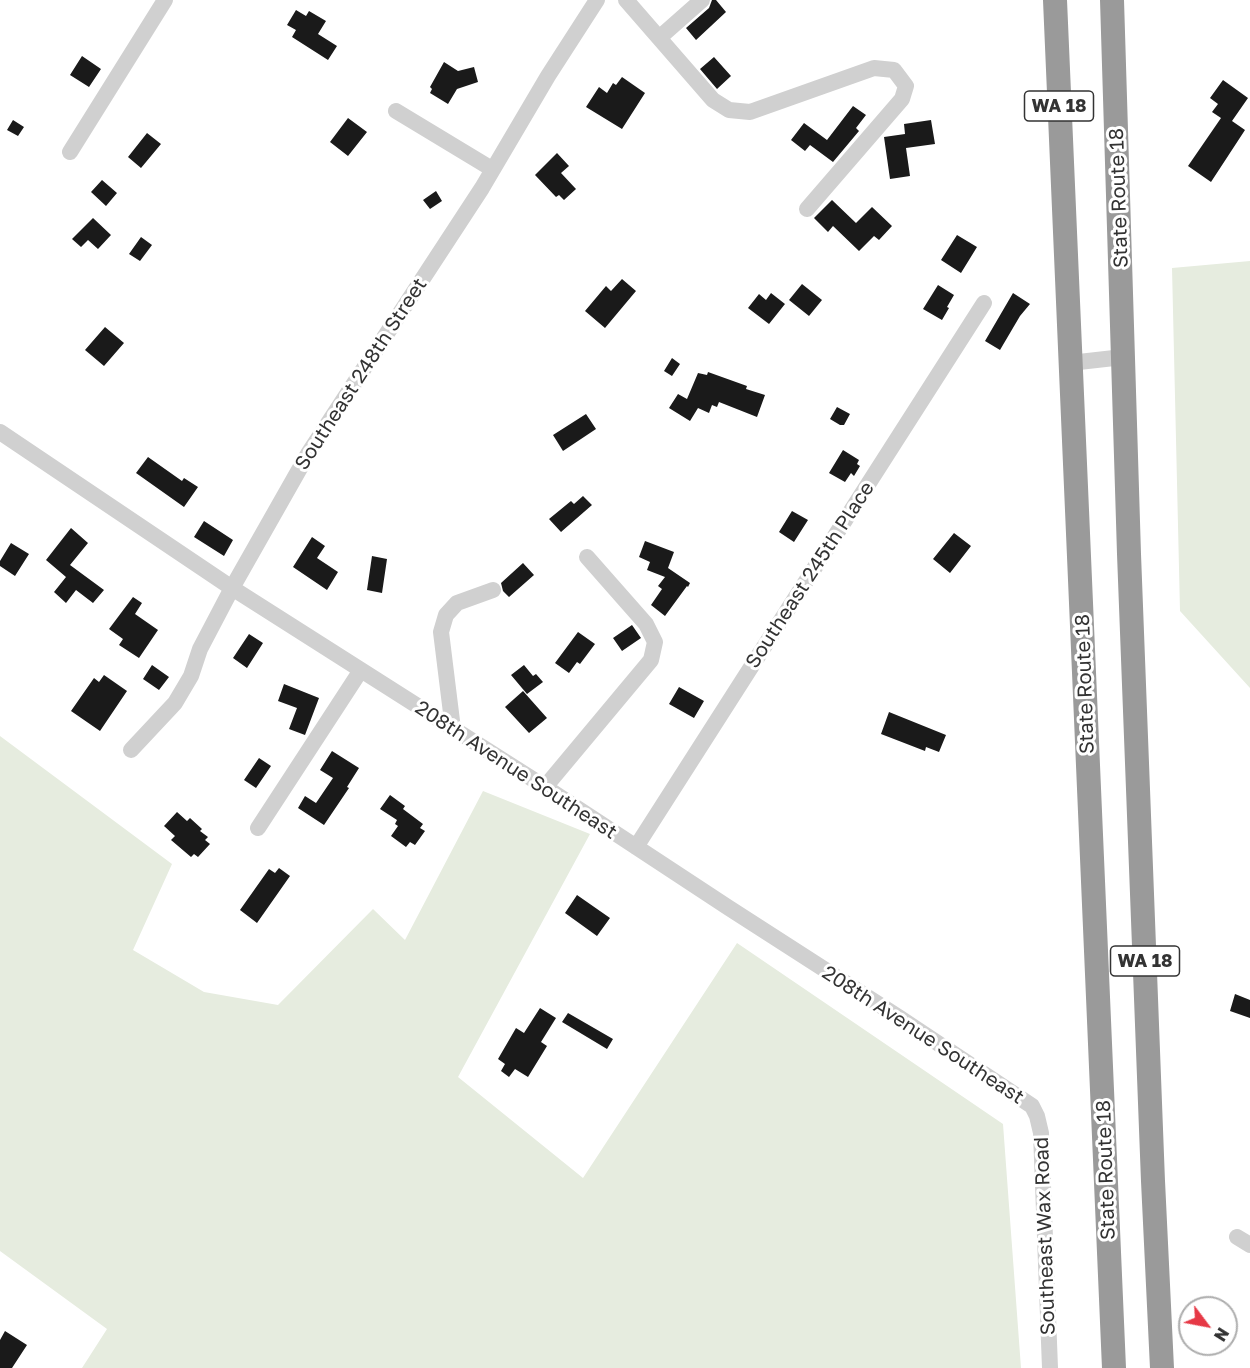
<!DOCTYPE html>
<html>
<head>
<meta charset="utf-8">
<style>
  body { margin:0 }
  #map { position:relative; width:1250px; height:1368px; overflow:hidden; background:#fff; font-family:"Golos Text",sans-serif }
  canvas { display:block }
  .north { position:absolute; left:1178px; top:1296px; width:60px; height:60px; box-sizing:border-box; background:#fff; border:2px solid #adadad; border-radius:50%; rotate:122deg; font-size:16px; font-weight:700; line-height:24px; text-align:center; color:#333 }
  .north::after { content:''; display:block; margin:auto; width:21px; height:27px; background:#e63946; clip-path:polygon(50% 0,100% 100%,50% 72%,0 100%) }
</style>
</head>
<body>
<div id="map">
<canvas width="1250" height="1368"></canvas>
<div class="north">N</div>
</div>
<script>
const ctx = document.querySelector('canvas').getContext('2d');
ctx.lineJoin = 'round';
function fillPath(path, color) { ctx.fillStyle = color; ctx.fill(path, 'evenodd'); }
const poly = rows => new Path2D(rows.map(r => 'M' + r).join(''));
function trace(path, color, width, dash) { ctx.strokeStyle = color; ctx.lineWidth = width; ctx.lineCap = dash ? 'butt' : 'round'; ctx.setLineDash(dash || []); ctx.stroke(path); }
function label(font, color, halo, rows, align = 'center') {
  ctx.font = font + ' "Golos Text",sans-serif'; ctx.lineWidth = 6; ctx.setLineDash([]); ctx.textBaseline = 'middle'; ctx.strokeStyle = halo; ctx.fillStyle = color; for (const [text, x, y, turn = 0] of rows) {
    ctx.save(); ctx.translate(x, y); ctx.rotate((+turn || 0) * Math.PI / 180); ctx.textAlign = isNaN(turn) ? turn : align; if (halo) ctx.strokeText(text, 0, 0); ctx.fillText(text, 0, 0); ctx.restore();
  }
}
fillPath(poly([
  [1250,261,1250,688,1180,611,1172,268],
  [0,736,172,864,133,950,204,992,278,1005,373,909,405,940,483,791,590,834,458,1077,583,1178,737,943,1003,1124,1021,1368,82,1368,107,1329,0,1251]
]), '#e6ecdf');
fillPath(poly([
  [712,0,716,0,726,12,696,40,686,28,709,8],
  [296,10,306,16,309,11,326,21,318,34,337,46,328,60,292,37,296,30,287,25],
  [82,56,101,69,89,87,70,75],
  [714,57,731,76,717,89,700,69],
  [444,62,458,71,474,67,478,82,457,89,448,104,430,93,432,89,430,87],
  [622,77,645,93,622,129,586,107,599,87,607,93,613,83,616,85],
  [1223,80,1248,98,1232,121,1245,130,1211,182,1188,166,1221,118,1212,112,1218,104,1210,98],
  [853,106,866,115,856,128,859,131,833,162,810,145,805,151,791,140,804,123,827,140],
  [348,118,367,132,348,156,330,142],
  [13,120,24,127,18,136,7,130],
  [931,120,935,144,906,148,910,176,890,179,884,137,905,134,904,124],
  [147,133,161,144,141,168,128,157],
  [557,153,569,166,561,173,576,189,564,200,559,195,556,197,535,175],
  [102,180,117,193,106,206,91,192],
  [436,191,442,201,430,209,423,200],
  [832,200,856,223,872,207,892,226,879,240,874,236,859,251,833,226,828,232,814,218],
  [93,218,111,235,98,249,88,240,81,247,72,239],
  [957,235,977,247,961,273,941,260],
  [141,237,152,245,140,261,129,254],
  [622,279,636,291,605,328,585,311,606,286,611,291],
  [802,284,822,300,809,316,789,300],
  [938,285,954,295,947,307,949,308,942,320,923,309],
  [771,293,785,304,769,324,748,308,759,294,766,300],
  [1013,293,1030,304,1020,316,1000,350,985,341],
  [105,327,124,343,104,366,85,350],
  [672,358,680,364,672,376,664,371],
  [708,372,747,386,746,389,765,395,757,417,719,402,717,407,712,405,709,413,698,408,690,421,669,408,678,394,687,399,698,373,707,375],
  [837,407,850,414,844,425,840,425,830,419],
  [586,414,596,429,563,451,553,435],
  [843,450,859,460,857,464,860,466,854,476,851,473,845,482,829,473],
  [148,457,182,481,184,478,198,487,184,507,136,473],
  [583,496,592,505,561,532,549,519,571,501,574,504],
  [792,511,808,520,794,542,779,532],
  [204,521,233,540,224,556,194,537],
  [71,528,88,543,70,565,104,590,93,603,76,590,66,603,54,592,66,577,46,560],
  [954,533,971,546,950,573,933,559],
  [312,537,325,546,317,558,338,572,327,590,293,567],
  [645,541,674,552,668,568,690,583,688,587,687,586,665,616,651,605,662,589,658,586,665,577,647,570,650,562,639,557],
  [11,543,29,554,15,576,0,566,0,561],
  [372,556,387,559,382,593,367,590],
  [523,563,534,575,509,597,503,591,501,583],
  [133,597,142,603,135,614,158,630,139,658,119,645,123,639,109,629],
  [632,625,641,638,622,651,613,638],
  [578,632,595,644,580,664,577,662,569,673,555,663],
  [249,634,263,643,247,668,233,658],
  [152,665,169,677,159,690,143,679],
  [524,665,533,676,536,674,543,682,527,694,511,675],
  [104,675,127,691,100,731,71,711,94,678,99,682],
  [284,684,319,698,305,735,289,729,297,708,278,701],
  [679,687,704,701,694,718,669,704],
  [523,691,547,718,529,733,505,707],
  [889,712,946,735,939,752,926,747,925,751,881,734],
  [332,751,359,768,347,787,349,788,324,825,298,808,305,796,316,803,333,778,320,770],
  [259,758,271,766,256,788,244,780],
  [390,795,405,806,403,809,423,824,420,828,425,831,415,845,410,842,406,847,391,836,398,826,395,824,397,820,380,809],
  [177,812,187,821,190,818,202,829,200,831,208,837,205,840,210,844,198,857,194,854,191,857,171,840,175,836,164,826],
  [279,868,290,876,257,923,240,910,269,869,275,873],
  [577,895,610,918,597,936,565,913],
  [1235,994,1250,1000,1250,1018,1230,1011],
  [540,1008,556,1018,541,1042,547,1046,528,1077,515,1069,509,1077,501,1071,505,1064,498,1059,516,1028,524,1033],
  [568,1013,613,1039,607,1049,562,1022],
  [5,1331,27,1345,12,1368,0,1368,0,1340]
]), '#1a1a1a');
trace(poly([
  [626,0,713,100,729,110,750,112,874,68,894,70,906,86,902,99,807,209],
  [659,38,702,0],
  [396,111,492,169],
  [70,152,165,0],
  [1070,363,1123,357],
  [0,432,232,588,545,787,729,908,900,1018,1032,1106,1037,1116,1041,1133,1050,1368],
  [453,729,441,632,446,615,457,603,493,590],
  [131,750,175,703,191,676,200,649,232,588,308,454,482,188,548,76,597,0],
  [545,787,651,660,655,642,646,624,587,557],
  [258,828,361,670],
  [636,847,984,303],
  [1237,1237,1250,1245]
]), '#d0d0d0', 16);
trace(poly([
  [1055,0,1114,1368],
  [1112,0,1129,554,1153,1181,1162,1368]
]), '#9a9a9a', 24);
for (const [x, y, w] of [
  [1059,106,69],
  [1145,961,69]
]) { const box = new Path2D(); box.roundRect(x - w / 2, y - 15, w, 30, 4.5); ctx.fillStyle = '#fff'; ctx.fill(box); trace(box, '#333', 1.5); }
label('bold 18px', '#333', null, [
  ["WA 18",1059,106],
  ["WA 18",1145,961]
]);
label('20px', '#333', '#fff', [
  ["State Route 18",1119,198,-92],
  ["Southeast 248th Street",361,374,-57],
  ["Southeast 245th Place",810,575,-57],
  ["State Route 18",1085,684,-92],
  ["208th Avenue Southeast",516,770,33],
  ["208th Avenue Southeast",923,1035,33],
  ["State Route 18",1106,1170,-92],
  ["Southeast Wax Road",1045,1236,-92]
]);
</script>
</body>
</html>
